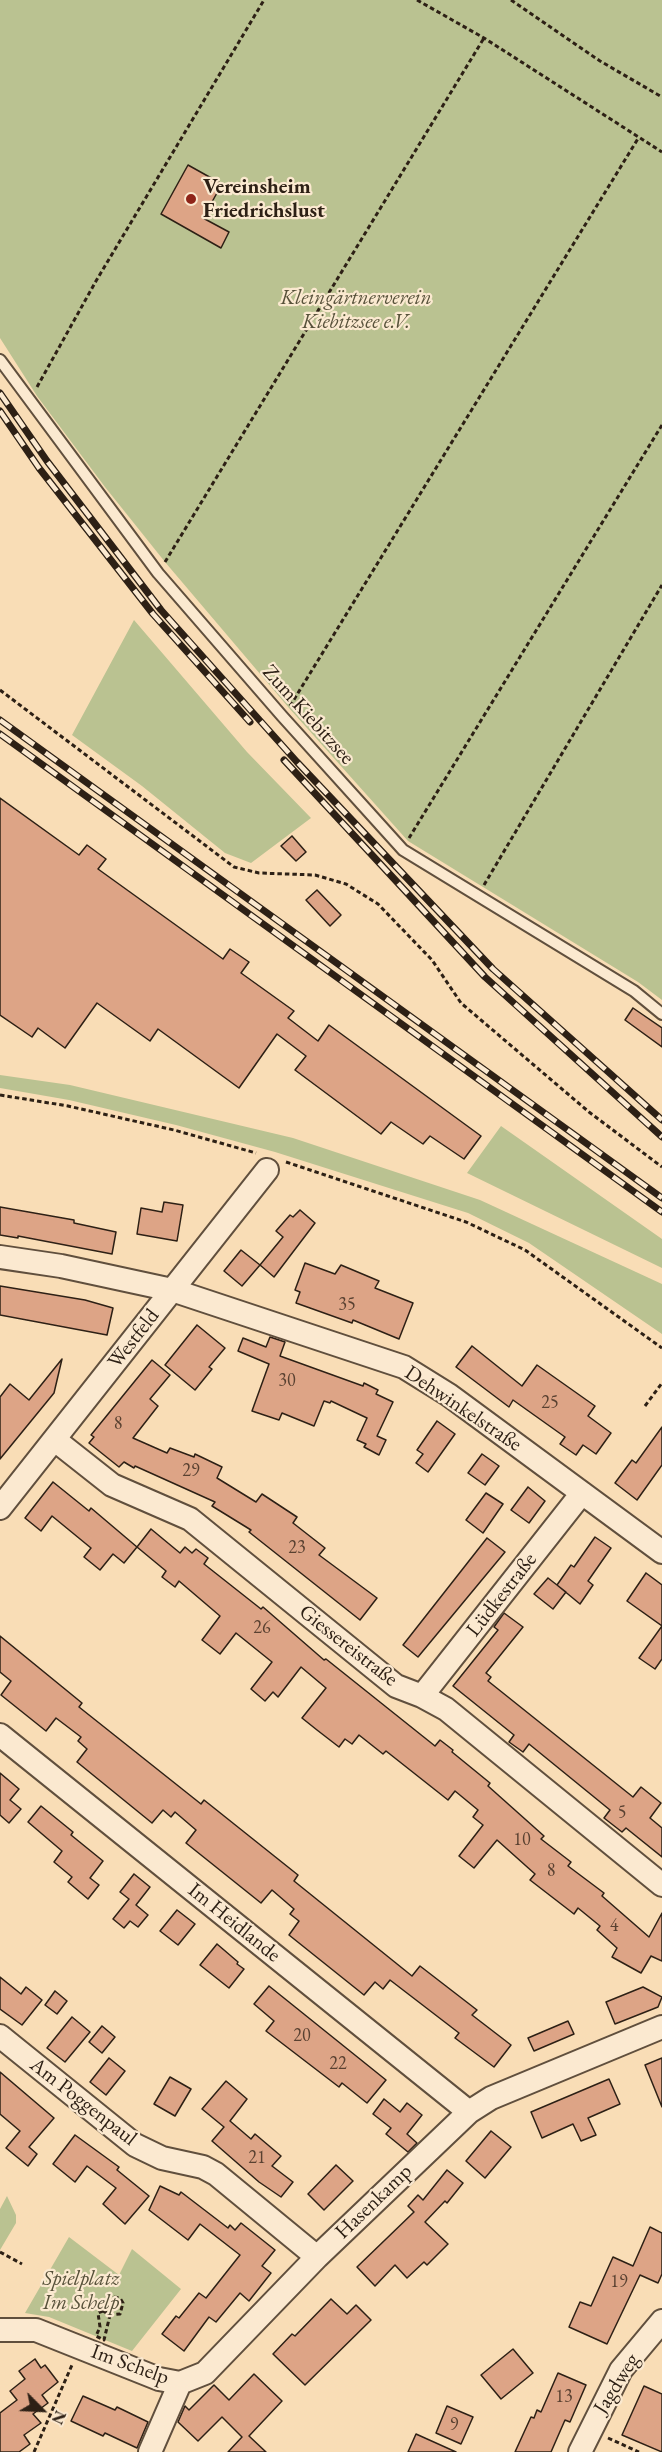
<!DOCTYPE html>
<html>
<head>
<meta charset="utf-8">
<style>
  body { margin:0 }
  #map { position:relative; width:662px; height:2452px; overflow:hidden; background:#f9ddb6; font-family:"EB Garamond",serif }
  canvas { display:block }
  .north { position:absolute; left:12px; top:2380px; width:60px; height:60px; -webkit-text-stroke:4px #fbe9d0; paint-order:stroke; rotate:114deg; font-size:16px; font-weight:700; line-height:24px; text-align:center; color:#2d2015 }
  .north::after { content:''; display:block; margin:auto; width:21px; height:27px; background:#2d2015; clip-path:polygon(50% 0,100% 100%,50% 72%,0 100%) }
</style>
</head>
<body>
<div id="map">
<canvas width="662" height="2452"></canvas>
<div class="north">N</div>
</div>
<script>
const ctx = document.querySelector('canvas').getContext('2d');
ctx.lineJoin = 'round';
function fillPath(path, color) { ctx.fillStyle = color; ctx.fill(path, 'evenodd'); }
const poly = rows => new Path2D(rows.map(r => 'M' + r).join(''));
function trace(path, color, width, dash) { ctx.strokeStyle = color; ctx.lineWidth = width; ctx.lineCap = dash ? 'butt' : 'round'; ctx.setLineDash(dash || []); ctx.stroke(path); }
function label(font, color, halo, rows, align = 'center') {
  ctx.font = font + ' "EB Garamond",serif'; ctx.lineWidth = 4.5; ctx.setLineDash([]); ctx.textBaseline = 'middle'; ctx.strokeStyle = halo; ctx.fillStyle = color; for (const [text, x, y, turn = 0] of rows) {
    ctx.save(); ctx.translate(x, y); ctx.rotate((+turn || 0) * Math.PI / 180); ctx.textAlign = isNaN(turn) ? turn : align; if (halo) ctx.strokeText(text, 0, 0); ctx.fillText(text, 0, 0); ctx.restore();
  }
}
fillPath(poly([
  [0,0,662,0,662,1000,638,982,408,841,289,708,165,562,105,487,37,396,0,338],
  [134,620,247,752,311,818,251,863,225,853,142,786,72,735],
  [0,1075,70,1085,293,1138,480,1200,662,1284,662,1334,529,1243,468,1213,275,1152,176,1125,69,1100,0,1088],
  [501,1126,662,1239,662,1268,467,1173],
  [7,2196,16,2215,16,2223,0,2250,0,2209],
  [69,2237,119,2275,132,2249,181,2289,132,2351,49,2317,25,2313]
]), '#bac291');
const building = poly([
  [188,165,222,184,203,218,229,232,221,248,161,214,188,165],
  [0,798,79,855,87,845,106,859,98,869,223,959,230,949,249,962,241,973,294,1011,288,1018,318,1041,329,1025,481,1136,464,1159,430,1136,423,1144,391,1122,381,1134,295,1070,306,1056,277,1034,239,1088,158,1029,150,1041,97,1003,65,1048,38,1028,32,1037,0,1015,0,798],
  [292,836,306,852,296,861,281,846,292,836],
  [317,890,341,915,330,926,306,900,317,890],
  [633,1008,662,1028,662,1047,625,1020,633,1008],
  [164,1202,183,1205,177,1241,137,1234,141,1208,162,1212,164,1202],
  [0,1207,74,1220,74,1223,116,1232,112,1254,18,1236,18,1238,0,1235,0,1207],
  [300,1210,315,1223,274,1277,260,1265,283,1237,276,1231,290,1215,293,1217,300,1210],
  [241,1250,260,1265,242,1286,224,1271,241,1250],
  [305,1263,335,1274,341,1265,379,1281,375,1288,413,1303,399,1339,353,1320,352,1323,296,1303,300,1292,295,1290,305,1263],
  [0,1286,85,1300,113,1308,107,1335,0,1315,0,1286],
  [197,1325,225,1348,209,1367,212,1369,195,1390,165,1365,197,1325],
  [270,1337,285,1342,280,1356,363,1386,364,1383,378,1390,376,1394,393,1402,377,1436,386,1440,379,1455,364,1447,366,1444,357,1440,367,1418,331,1401,330,1403,324,1401,314,1426,282,1413,279,1420,252,1411,269,1364,238,1351,243,1338,266,1347,270,1337],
  [472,1346,522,1386,537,1365,595,1406,588,1416,611,1433,596,1454,583,1445,576,1455,560,1444,565,1437,513,1400,509,1407,456,1367,472,1346],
  [62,1359,54,1393,0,1459,0,1397,10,1384,29,1400,62,1359],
  [152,1360,170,1375,150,1399,158,1406,133,1438,167,1453,170,1448,194,1457,195,1454,222,1467,217,1478,256,1502,262,1494,297,1517,293,1523,325,1548,319,1555,377,1598,360,1620,249,1532,251,1530,212,1506,215,1502,135,1466,134,1468,124,1462,119,1467,89,1443,94,1437,91,1435,152,1360],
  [437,1421,455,1434,428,1472,416,1463,423,1454,417,1450,437,1421],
  [662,1427,662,1465,637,1500,615,1483,632,1460,636,1463,662,1427],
  [482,1454,499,1466,485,1485,468,1473,482,1454],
  [53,1482,89,1511,91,1508,137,1547,124,1563,113,1554,100,1570,84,1557,91,1548,52,1516,41,1531,25,1518,53,1482],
  [528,1487,545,1501,529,1523,511,1510,528,1487],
  [486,1493,503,1504,483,1533,466,1520,486,1493],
  [151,1529,180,1553,185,1547,192,1553,196,1549,208,1558,204,1564,261,1609,263,1607,324,1660,326,1659,435,1746,440,1740,453,1750,452,1752,490,1783,488,1786,544,1836,541,1839,571,1862,568,1866,604,1893,602,1896,649,1937,662,1913,662,1961,651,1956,641,1973,612,1957,617,1948,597,1930,600,1926,578,1908,574,1914,530,1880,535,1874,497,1840,474,1868,459,1856,483,1825,473,1817,478,1810,455,1791,448,1800,386,1751,383,1754,359,1735,352,1744,345,1739,339,1747,317,1730,302,1718,326,1688,301,1667,278,1697,273,1692,265,1701,251,1689,272,1662,236,1633,220,1654,202,1640,220,1616,179,1581,175,1587,162,1577,166,1571,137,1547,151,1529],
  [595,1537,611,1548,588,1581,593,1585,580,1604,557,1585,571,1565,574,1567,595,1537],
  [487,1538,505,1552,418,1657,403,1645,487,1538],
  [646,1573,662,1585,662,1659,655,1669,639,1658,662,1626,627,1601,646,1573],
  [548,1578,566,1592,553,1609,534,1594,548,1578],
  [504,1613,523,1627,486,1673,491,1677,488,1681,633,1797,641,1787,661,1803,650,1818,662,1828,662,1857,626,1828,622,1832,604,1818,610,1810,529,1744,523,1752,509,1742,514,1735,453,1686,498,1630,494,1627,504,1613],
  [0,1636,82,1703,79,1707,201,1804,204,1800,298,1875,294,1881,412,1976,420,1966,477,2010,472,2015,511,2045,494,2067,455,2038,459,2033,390,1980,383,1989,375,1982,364,1995,289,1935,299,1921,290,1914,294,1909,272,1890,261,1903,186,1843,196,1830,175,1812,171,1817,163,1810,152,1823,77,1762,87,1749,78,1741,81,1737,56,1718,46,1731,1,1695,11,1681,0,1672,0,1636],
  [0,1773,19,1789,10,1800,21,1809,9,1823,0,1815,0,1773],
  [41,1806,73,1832,71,1835,103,1861,90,1878,99,1885,88,1899,68,1882,72,1877,54,1862,62,1851,28,1822,41,1806],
  [134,1874,150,1887,136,1905,148,1915,138,1927,130,1921,124,1928,113,1919,129,1899,120,1892,134,1874],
  [177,1910,195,1924,178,1945,160,1931,177,1910],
  [217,1944,238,1962,237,1964,244,1969,229,1988,200,1965,217,1944],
  [0,1977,21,1994,26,1987,42,2000,22,2025,0,2009,0,1977],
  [269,1986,386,2080,367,2103,342,2083,339,2087,266,2031,274,2021,254,2004,269,1986],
  [643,1987,662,1997,658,2007,615,2024,606,2002,643,1987],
  [55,1991,67,2001,57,2014,45,2005,55,1991],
  [72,2017,90,2032,65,2062,47,2048,72,2017],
  [568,2021,574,2034,534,2051,528,2038,568,2021],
  [102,2026,115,2037,102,2053,89,2042,102,2026],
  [109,2058,125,2071,106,2095,90,2082,109,2058],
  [662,2058,662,2107,645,2065,662,2058],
  [0,2072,54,2118,29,2147,37,2154,28,2166,6,2148,20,2131,0,2114,0,2072],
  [170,2077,191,2089,175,2116,154,2104,170,2077],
  [609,2079,620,2104,588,2118,596,2135,581,2141,573,2124,542,2138,531,2112,609,2079],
  [226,2081,247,2099,230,2121,251,2139,255,2134,281,2156,272,2166,293,2182,281,2197,259,2182,212,2141,224,2127,202,2109,226,2081],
  [384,2099,400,2112,407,2103,422,2115,407,2134,417,2143,408,2152,386,2134,391,2128,373,2114,384,2099],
  [491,2131,511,2147,485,2178,466,2161,491,2131],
  [75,2135,119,2167,117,2170,149,2196,125,2224,103,2204,116,2188,87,2166,75,2182,53,2164,75,2135],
  [336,2165,353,2181,324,2210,308,2194,336,2165],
  [447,2170,463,2183,447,2203,445,2201,425,2222,448,2244,427,2265,424,2262,407,2278,395,2265,375,2286,357,2267,414,2212,408,2206,418,2195,423,2200,447,2170],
  [160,2186,179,2195,181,2192,228,2228,230,2225,235,2230,241,2223,275,2250,262,2266,271,2273,249,2301,240,2293,216,2322,209,2317,184,2351,162,2334,176,2316,179,2318,199,2293,206,2298,240,2255,200,2224,188,2240,149,2210,160,2186],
  [650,2227,662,2233,662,2274,658,2283,640,2275,607,2344,569,2327,580,2302,591,2306,613,2257,633,2266,650,2227],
  [331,2299,347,2314,356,2305,371,2320,305,2385,273,2354,292,2334,295,2336,331,2299],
  [513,2349,533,2373,501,2399,481,2375,513,2349],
  [35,2359,41,2368,45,2365,58,2382,42,2395,48,2403,33,2414,41,2423,24,2435,30,2444,19,2452,0,2452,0,2413,17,2400,10,2391,25,2379,19,2371,35,2359],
  [558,2373,586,2385,570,2422,565,2420,551,2452,515,2452,531,2417,534,2418,537,2410,541,2412,558,2373],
  [254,2374,282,2401,249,2436,266,2452,228,2452,242,2437,222,2417,198,2441,178,2422,185,2406,189,2410,214,2385,229,2400,254,2374],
  [644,2386,662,2394,662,2452,622,2435,644,2386],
  [83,2396,115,2410,117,2407,148,2422,137,2448,105,2433,103,2436,71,2421,83,2396],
  [447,2406,473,2417,461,2444,436,2433,447,2406],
  [416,2434,456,2452,408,2452,416,2434]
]);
fillPath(building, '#dda486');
trace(building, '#2d2015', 1.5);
const lane = poly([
  [0,360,158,573,282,716,403,850,634,991,662,1014]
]);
const street = poly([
  [0,1257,61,1266,172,1290,404,1367,449,1395,662,1552],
  [55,1440,112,1485,190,1519,396,1686,422,1696,446,1709,662,1885],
  [0,1508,267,1170],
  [422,1696,582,1493],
  [0,1735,469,2112],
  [0,2036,135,2145,162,2158,203,2167,216,2174,317,2257],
  [0,2330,36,2330,159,2379,180,2383],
  [150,2452,180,2383,205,2373,317,2257,469,2112,491,2098,662,2027],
  [580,2452,621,2370,662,2321]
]);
trace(lane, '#604f3d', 14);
trace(street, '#604f3d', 26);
trace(poly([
  [417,0,484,38,662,152],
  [511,0,600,61,662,97],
  [37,387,96,281,264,0],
  [165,562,484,38],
  [0,690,234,867,259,873,315,875,346,884,378,904,432,960,461,1003,589,1112,662,1167],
  [290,706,639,137],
  [409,838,662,425],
  [484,885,662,585],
  [0,1095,68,1106,174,1130,256,1153],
  [286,1162,466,1222,525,1250,662,1348],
  [645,1406,662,1383],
  [0,2252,22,2264],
  [114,2297,120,2298,123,2303,120,2314,110,2315,102,2310,108,2302,114,2297],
  [103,2311,110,2315,104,2340,96,2336,100,2327,98,2313,103,2311],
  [608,2438,639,2452],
  [34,2452,72,2365]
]), '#2d2015', 3, [4.5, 3]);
trace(lane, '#fbe9d0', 10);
trace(street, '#fbe9d0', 22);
const rail = poly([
  [0,393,47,461,161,610,297,762,493,969,662,1120],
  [0,411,39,468,153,614,250,722],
  [0,720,662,1198],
  [0,734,662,1212],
  [284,760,485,977,662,1137]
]);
trace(rail, '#2d2015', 7);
trace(rail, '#fbe9d0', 4.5, [14]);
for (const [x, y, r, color] of [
  [191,199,6,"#8f2418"]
]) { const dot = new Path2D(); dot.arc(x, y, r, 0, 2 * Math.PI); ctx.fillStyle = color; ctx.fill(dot); trace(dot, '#fbe9d0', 2); }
label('18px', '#594131', null, [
  ["35",347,1305],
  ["30",287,1381],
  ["25",550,1403],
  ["8",118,1424],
  ["29",191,1471],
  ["23",297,1548],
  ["26",262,1628],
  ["5",622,1813],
  ["10",522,1840],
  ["8",551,1871],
  ["4",614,1926],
  ["20",302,2036],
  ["22",338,2064],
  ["21",257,2158],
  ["19",619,2282],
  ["13",564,2397],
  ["9",454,2425]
]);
label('bold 21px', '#2d2015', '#fbe9d0', [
  ["Vereinsheim",203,187],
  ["Friedrichslust",203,211]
], 'left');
label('italic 21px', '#57513a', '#fbe9d0', [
  ["Kleingärtnerverein",356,298],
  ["Kiebitzsee e.V.",356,322],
  ["Spielplatz",81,2279],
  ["Im Schelp",81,2303]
]);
label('21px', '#2d2015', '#fbe9d0', [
  ["Zum Kiebitzsee",308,715,48],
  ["Westfeld",134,1339,-52],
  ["Dehwinkelstraße",463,1409,34],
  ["Lüdkestraße",502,1595,-52],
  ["Giessereistraße",348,1646,38],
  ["Im Heidlande",234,1923,39],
  ["Am Poggenpaul",83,2102,38],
  ["Hasenkamp",374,2202,-44],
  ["Im Schelp",130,2365,20],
  ["Jagdweg",617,2384,-58]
]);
</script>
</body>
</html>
